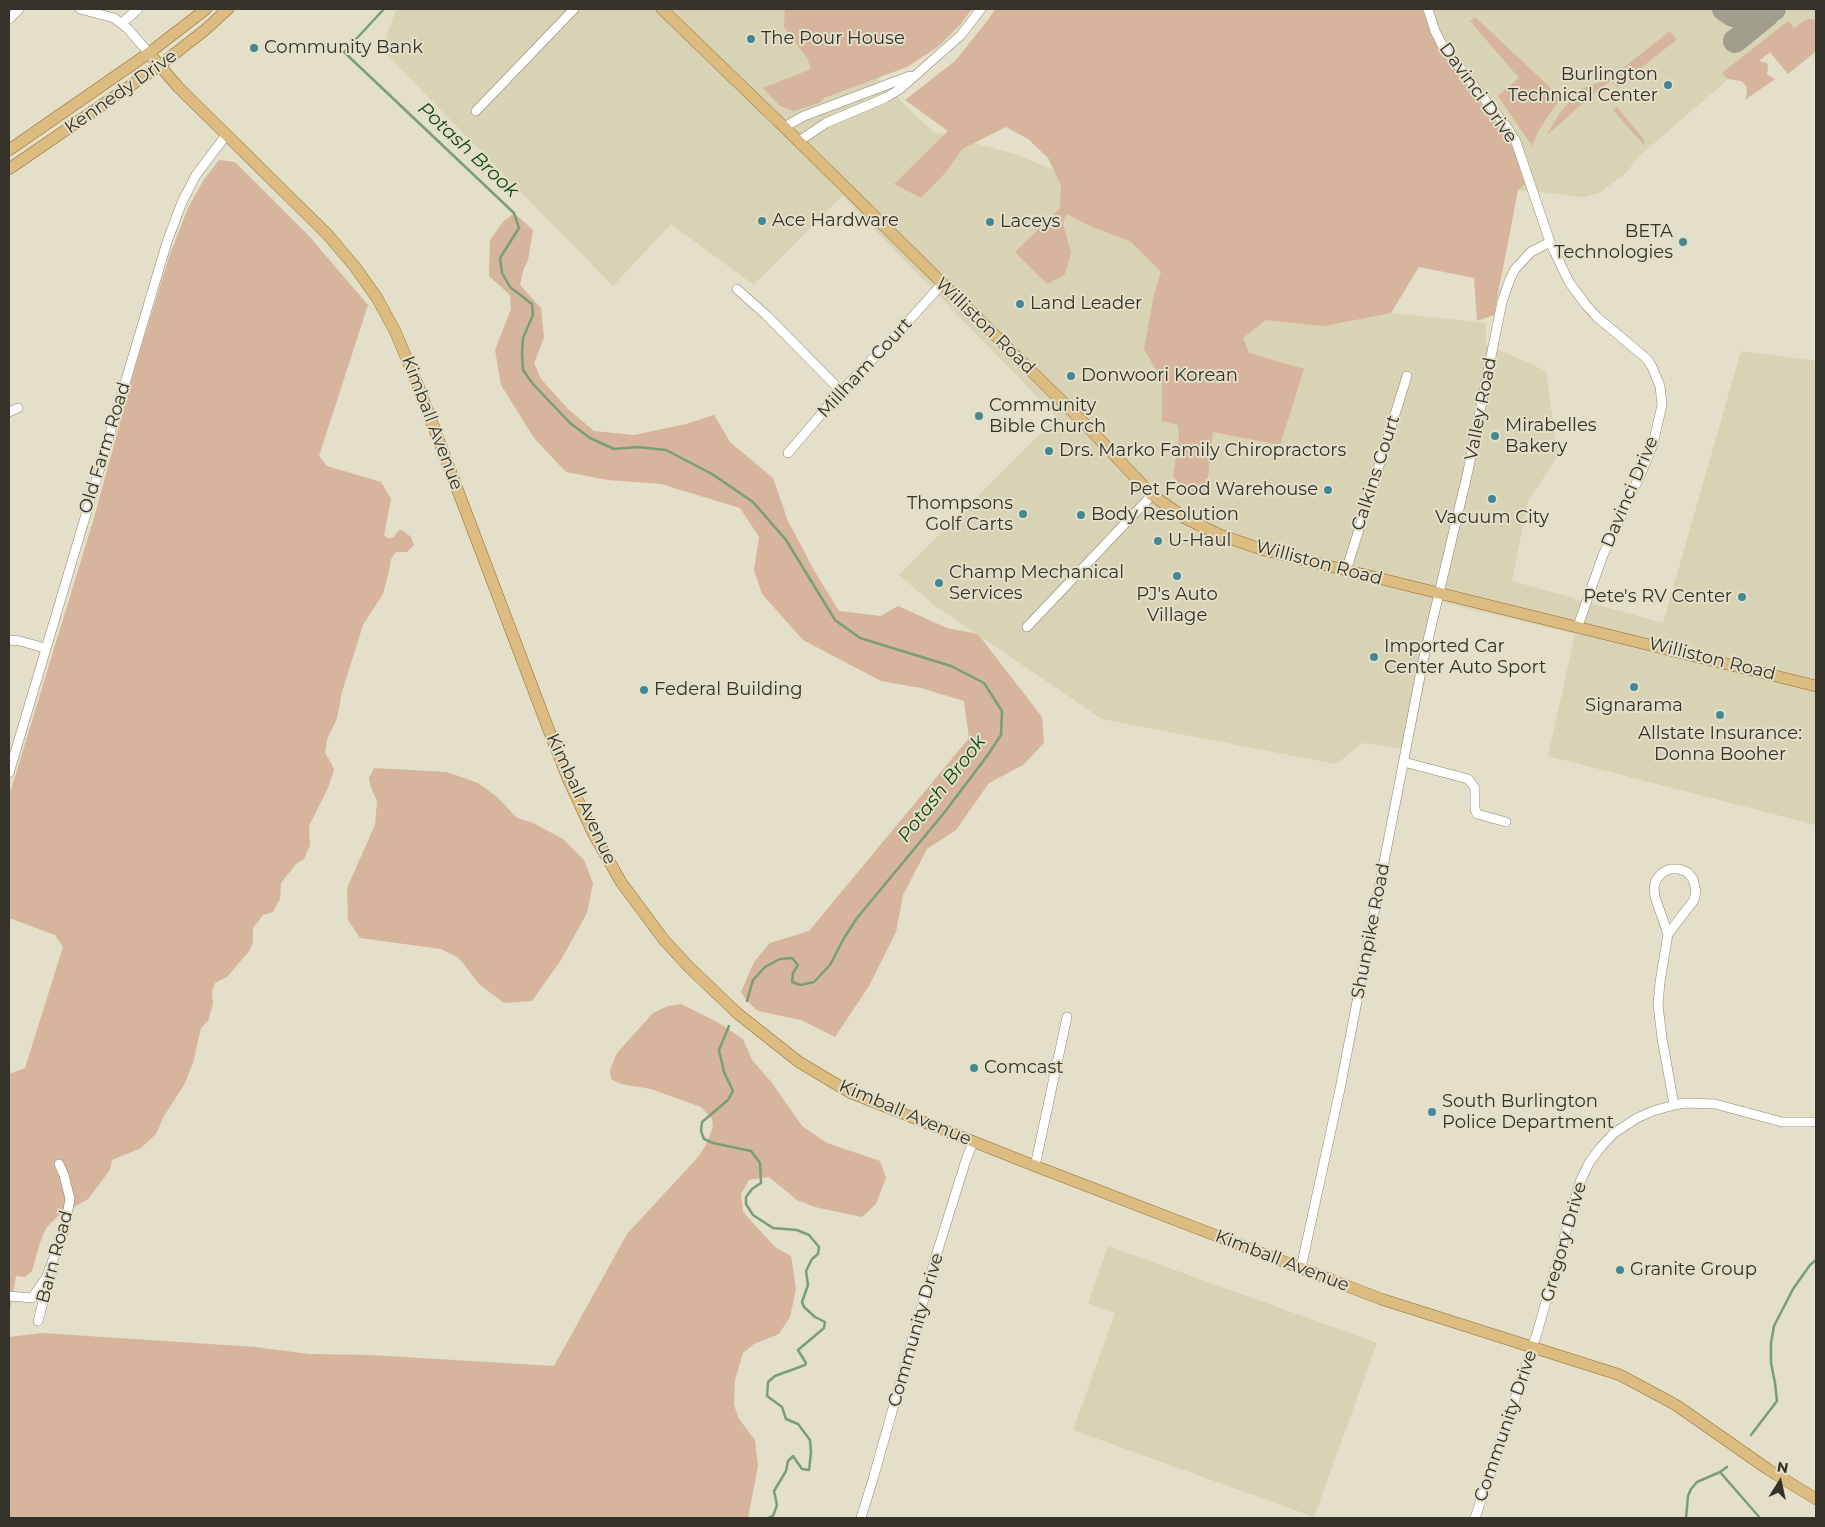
<!DOCTYPE html>
<html>
<head>
<meta charset="utf-8">
<style>
  body { margin:0 }
  #map { position:relative; width:1825px; height:1527px; overflow:hidden; background:#e3dfc8; font-family:Montserrat,sans-serif }
  canvas { display:block }
  .frame { position:absolute; inset:0; border:10px solid #343229; pointer-events:none }
  .north { position:absolute; left:1755px; top:1457px; width:50px; height:50px; -webkit-text-stroke:4px #e3dfc8; paint-order:stroke; rotate:10deg; font-size:14px; font-weight:700; line-height:20px; text-align:center; color:#343229 }
  .north::after { content:''; display:block; margin:auto; width:18px; height:22px; background:#343229; clip-path:polygon(50% 0,100% 100%,50% 72%,0 100%) }
</style>
</head>
<body>
<div id="map">
<canvas width="1825" height="1527"></canvas>
<div class="frame"></div>
<div class="north">N</div>
</div>
<script>
const ctx = document.querySelector('canvas').getContext('2d');
ctx.lineJoin = 'round';
function fillPath(path, color) { ctx.fillStyle = color; ctx.fill(path, 'evenodd'); }
const poly = rows => new Path2D(rows.map(r => 'M' + r).join(''));
function trace(path, color, width, dash) { ctx.strokeStyle = color; ctx.lineWidth = width; ctx.lineCap = dash ? 'butt' : 'round'; ctx.setLineDash(dash || []); ctx.stroke(path); }
function label(font, color, halo, rows, align = 'center') {
  ctx.font = font + ' Montserrat,sans-serif'; ctx.lineWidth = 4; ctx.setLineDash([]); ctx.textBaseline = 'middle'; ctx.strokeStyle = halo; ctx.fillStyle = color; for (const [text, x, y, turn = 0] of rows) {
    ctx.save(); ctx.translate(x, y); ctx.rotate((+turn || 0) * Math.PI / 180); ctx.textAlign = isNaN(turn) ? turn : align; if (halo) ctx.strokeText(text, 0, 0); ctx.fillText(text, 0, 0); ctx.restore();
  }
}
fillPath(poly([
  [396,9,806,9,933,132,1015,154,1391,313,1486,323,1486,344,1546,371,1558,456,1528,501,1512,581,1663,623,1741,351,1816,361,1816,825,1548,756,1575,634,1441,602,1411,750,1363,743,1336,764,1102,719,934,605,899,575,1057,417,842,196,754,285,671,224,613,286,382,50],
  [1375,9,1816,9,1816,51,1788,74,1770,52,1738,78,1727,79,1725,82,1637,158,1627,172,1599,193,1583,197,1518,190],
  [1108,1246,1377,1343,1314,1517,1073,1430,1115,1313,1088,1303]
]), '#d8d3b4');
fillPath(poly([
  [785,9,972,9,960,25,939,46,907,67,824,98,819,103,794,111,780,106,763,88,811,69,807,58,784,27],
  [995,9,1422,9,1430,32,1437,47,1506,137,1512,146,1525,184,1518,190,1494,315,1477,321,1474,278,1419,267,1391,313,1324,326,1266,320,1243,338,1249,353,1304,369,1280,445,1213,432,1206,495,1187,493,1173,477,1179,438,1178,425,1162,421,1162,380,1144,349,1154,295,1161,272,1131,242,1090,226,1066,214,1063,224,1071,252,1065,275,1047,284,1015,252,1060,208,1061,185,1048,158,1028,139,1006,127,962,149,946,172,921,198,894,184,948,131,905,100,955,61,988,20],
  [1475,17,1553,90,1560,90,1561,97,1539,130,1532,146,1498,96,1519,78,1470,21],
  [1809,19,1816,20,1816,51,1788,74,1770,52,1759,61,1767,63,1768,66,1767,74,1775,79,1745,100,1747,92,1746,86,1741,81,1727,79,1722,73,1788,21,1794,28,1804,21],
  [1670,31,1676,40,1617,87,1611,81,1597,91,1547,135,1559,114,1582,88,1588,87,1613,76],
  [1617,107,1645,141,1643,144,1613,110],
  [219,160,235,162,309,236,368,305,319,456,327,466,381,482,391,499,384,535,388,538,393,538,398,531,402,530,411,537,414,545,407,552,396,552,391,559,389,571,383,594,363,625,342,692,337,718,327,740,325,753,331,763,334,770,328,788,309,826,310,845,304,859,296,864,281,883,280,899,273,912,263,915,253,928,253,942,250,950,227,977,215,983,212,991,213,1004,208,1021,201,1028,193,1063,184,1085,164,1116,156,1134,141,1148,112,1160,110,1170,88,1199,58,1216,46,1228,40,1243,32,1271,25,1277,16,1276,9,1315,9,1074,25,1068,63,947,55,935,9,918,9,796,94,518,136,364,170,254,188,208,203,181],
  [514,213,533,230,528,260,523,271,520,285,541,308,544,338,534,363,541,379,568,409,594,431,634,435,686,424,714,415,730,442,773,478,788,521,815,572,839,611,881,616,898,606,947,628,978,634,1042,717,1044,743,1023,765,989,783,956,830,927,849,903,895,896,932,869,986,835,1037,801,1020,758,1011,747,1001,741,992,754,962,770,943,809,931,969,738,964,701,921,688,881,681,803,640,762,594,754,570,759,537,740,508,661,484,608,480,566,472,534,438,501,385,495,350,511,309,510,295,489,276,490,240,503,222],
  [374,768,447,772,478,783,497,797,517,818,533,823,563,839,584,860,593,883,587,913,561,960,532,1001,504,1003,479,984,459,958,441,949,360,938,348,920,347,888,375,825,377,801,371,788,369,778],
  [681,1004,719,1023,743,1039,752,1060,772,1083,802,1126,827,1143,880,1161,886,1178,876,1204,862,1217,815,1207,797,1200,769,1177,749,1180,741,1194,743,1212,775,1247,791,1256,796,1289,790,1317,779,1334,754,1344,743,1353,735,1380,734,1405,739,1419,755,1440,758,1466,748,1518,9,1518,9,1337,43,1333,255,1347,309,1354,371,1355,554,1366,627,1234,699,1156,707,1143,713,1126,712,1119,701,1107,651,1089,621,1084,611,1079,610,1070,617,1053,653,1013,668,1006]
]), '#d7b49c');
trace(poly([
  [384,9,344,52,514,213,519,228,500,258,502,273,510,287,532,304,533,315,523,338,522,353,523,370,533,384,570,423,590,438,614,449,638,447,666,450,712,474,753,502,786,540,835,620,860,638,951,666,984,683,1002,711,1001,735,987,756,944,813,857,918,844,938,830,965,814,982,800,985,792,982,793,973,798,965,792,958,780,959,765,967,753,980,747,1001],
  [729,1026,719,1050,724,1072,733,1091,728,1100,702,1122,701,1131,704,1139,713,1143,751,1151,760,1163,761,1183,752,1189,746,1197,746,1204,753,1215,773,1228,797,1230,809,1235,819,1247,818,1254,812,1259,806,1271,808,1285,802,1302,804,1307,815,1317,825,1322,824,1328,798,1350,806,1363,805,1365,775,1376,768,1382,767,1396,782,1407,786,1419,798,1424,810,1440,811,1453,809,1470,802,1469,793,1456,788,1461,786,1471,774,1491,777,1505,773,1516,768,1518],
  [1751,1435,1777,1401,1775,1383,1771,1363,1771,1343,1774,1326,1793,1289,1810,1265,1816,1260],
  [1720,1472,1760,1518],
  [1686,1518,1688,1496,1691,1489,1697,1482,1720,1472,1727,1467]
]), '#789f77', 2.5);
trace(poly([
  [1724,9,1733,15,1744,18,1757,17,1774,9],
  [1735,41,1767,15]
]), '#a29e8d', 24);
const minor = poly([
  [80,9,114,18,127,28,149,53],
  [1428,9,1435,31,1442,45,1506,126,1516,142,1550,242,1569,282,1586,305,1597,317,1647,359,1652,367,1660,386,1662,405,1653,444,1642,471,1603,555,1578,626],
  [9,19,19,9],
  [122,23,138,9],
  [476,111,574,9],
  [784,127,804,116,910,76],
  [799,141,826,123,885,98,900,89,961,35,981,9],
  [737,289,766,315,841,391],
  [9,412,18,408],
  [788,453,841,391,895,336,942,284],
  [1346,571,1407,376],
  [1027,627,1152,495],
  [9,640,20,641,45,648],
  [1404,762,1468,779,1475,788,1475,809,1477,814,1506,822],
  [9,773,167,242,182,202,196,175,227,134],
  [1668,934,1655,897,1654,888,1656,880,1662,873,1670,869,1679,869,1687,872,1693,879,1696,891,1694,900,1668,934,1660,982,1658,1005,1662,1038,1674,1105],
  [1035,1166,1067,1017],
  [1301,1268,1340,1089,1423,661,1468,471,1502,302,1510,279,1515,269,1531,252,1550,242],
  [9,1296,32,1298,46,1278],
  [38,1321,43,1302,46,1278,64,1231,70,1199,64,1175,59,1164],
  [861,1518,873,1479,936,1256,966,1160,973,1142],
  [1475,1518,1537,1333,1580,1182,1589,1163,1601,1147,1614,1133,1637,1118,1653,1111,1674,1105,1685,1103,1715,1104,1782,1122,1816,1122]
]);
const major = poly([
  [662,9,784,127,1085,424,1152,495,1185,518,1220,535,1264,550,1816,686],
  [149,53,178,87,328,235,355,267,377,298,395,331,417,383,548,728,569,781,593,833,621,882,664,940,688,966,737,1013,799,1062,851,1093,1035,1166,1381,1299,1620,1375,1676,1405,1769,1470,1816,1499],
  [9,150,149,53,206,9],
  [9,169,159,66,205,30,228,9]
]);
trace(minor, '#8b8873', 10);
trace(major, '#936f2d', 12);
trace(minor, '#fff', 9);
trace(major, '#ddbc82', 11);
for (const [x, y, r, color] of [
  [751,39,5,"#428894"],
  [254,48,5,"#428894"],
  [1668,85,5,"#428894"],
  [762,221,5,"#428894"],
  [990,222,5,"#428894"],
  [1683,242,5,"#428894"],
  [1020,304,5,"#428894"],
  [1071,376,5,"#428894"],
  [979,416,5,"#428894"],
  [1495,436,5,"#428894"],
  [1049,451,5,"#428894"],
  [1328,490,5,"#428894"],
  [1492,499,5,"#428894"],
  [1023,514,5,"#428894"],
  [1081,515,5,"#428894"],
  [1158,541,5,"#428894"],
  [1177,576,5,"#428894"],
  [939,583,5,"#428894"],
  [1742,597,5,"#428894"],
  [1374,657,5,"#428894"],
  [1634,687,5,"#428894"],
  [644,690,5,"#428894"],
  [1720,715,5,"#428894"],
  [974,1068,5,"#428894"],
  [1432,1112,5,"#428894"],
  [1620,1270,5,"#428894"]
]) { const dot = new Path2D(); dot.arc(x, y, r, 0, 2 * Math.PI); ctx.fillStyle = color; ctx.fill(dot); trace(dot, '#e3dfc8', 2); }
label('18px', '#343229', '#e3dfc8', [
  ["The Pour House",761,39],
  ["Community Bank",264,48],
  ["Burlington",1658,75,"right"],
  ["Technical Center",1658,96,"right"],
  ["Ace Hardware",772,221],
  ["Laceys",1000,222],
  ["BETA",1673,232,"right"],
  ["Technologies",1673,253,"right"],
  ["Land Leader",1030,304],
  ["Donwoori Korean",1081,376],
  ["Community",989,406],
  ["Bible Church",989,427],
  ["Mirabelles",1505,426],
  ["Bakery",1505,447],
  ["Drs. Marko Family Chiropractors",1059,451],
  ["Pet Food Warehouse",1318,490,"right"],
  ["Thompsons",1013,504,"right"],
  ["Golf Carts",1013,525,"right"],
  ["Body Resolution",1091,515],
  ["Vacuum City",1492,518,"center"],
  ["U-Haul",1168,541],
  ["Champ Mechanical",949,573],
  ["Services",949,594],
  ["PJ's Auto",1177,595,"center"],
  ["Village",1177,616,"center"],
  ["Pete's RV Center",1732,597,"right"],
  ["Imported Car",1384,647],
  ["Center Auto Sport",1384,668],
  ["Federal Building",654,690],
  ["Signarama",1634,706,"center"],
  ["Allstate Insurance:",1720,734,"center"],
  ["Donna Booher",1720,755,"center"],
  ["Comcast",984,1068],
  ["South Burlington",1442,1102],
  ["Police Department",1442,1123],
  ["Granite Group",1630,1270]
], 'left');
label('18px', '#343229', '#e3dfc8', [
  ["Kennedy Drive",121,92,-35],
  ["Davinci Drive",1478,93,54],
  ["Williston Road",985,326,44],
  ["Millham Court",865,368,-47],
  ["Valley Road",1481,409,-79],
  ["Kimball Avenue",432,423,69],
  ["Old Farm Road",105,448,-73],
  ["Calkins Court",1376,473,-72],
  ["Davinci Drive",1630,492,-67],
  ["Williston Road",1319,563,15],
  ["Williston Road",1712,659,14],
  ["Kimball Avenue",581,799,65],
  ["Shunpike Road",1371,931,-79],
  ["Kimball Avenue",905,1113,23],
  ["Gregory Drive",1564,1242,-74],
  ["Barn Road",55,1257,-75],
  ["Kimball Avenue",1282,1261,21],
  ["Community Drive",916,1330,-74],
  ["Community Drive",1506,1426,-71]
]);
label('italic 19px', '#0d4811', '#e3dfc8', [
  ["Potash Brook",468,150,43],
  ["Potash Brook",942,789,-52]
]);
</script>
</body>
</html>
